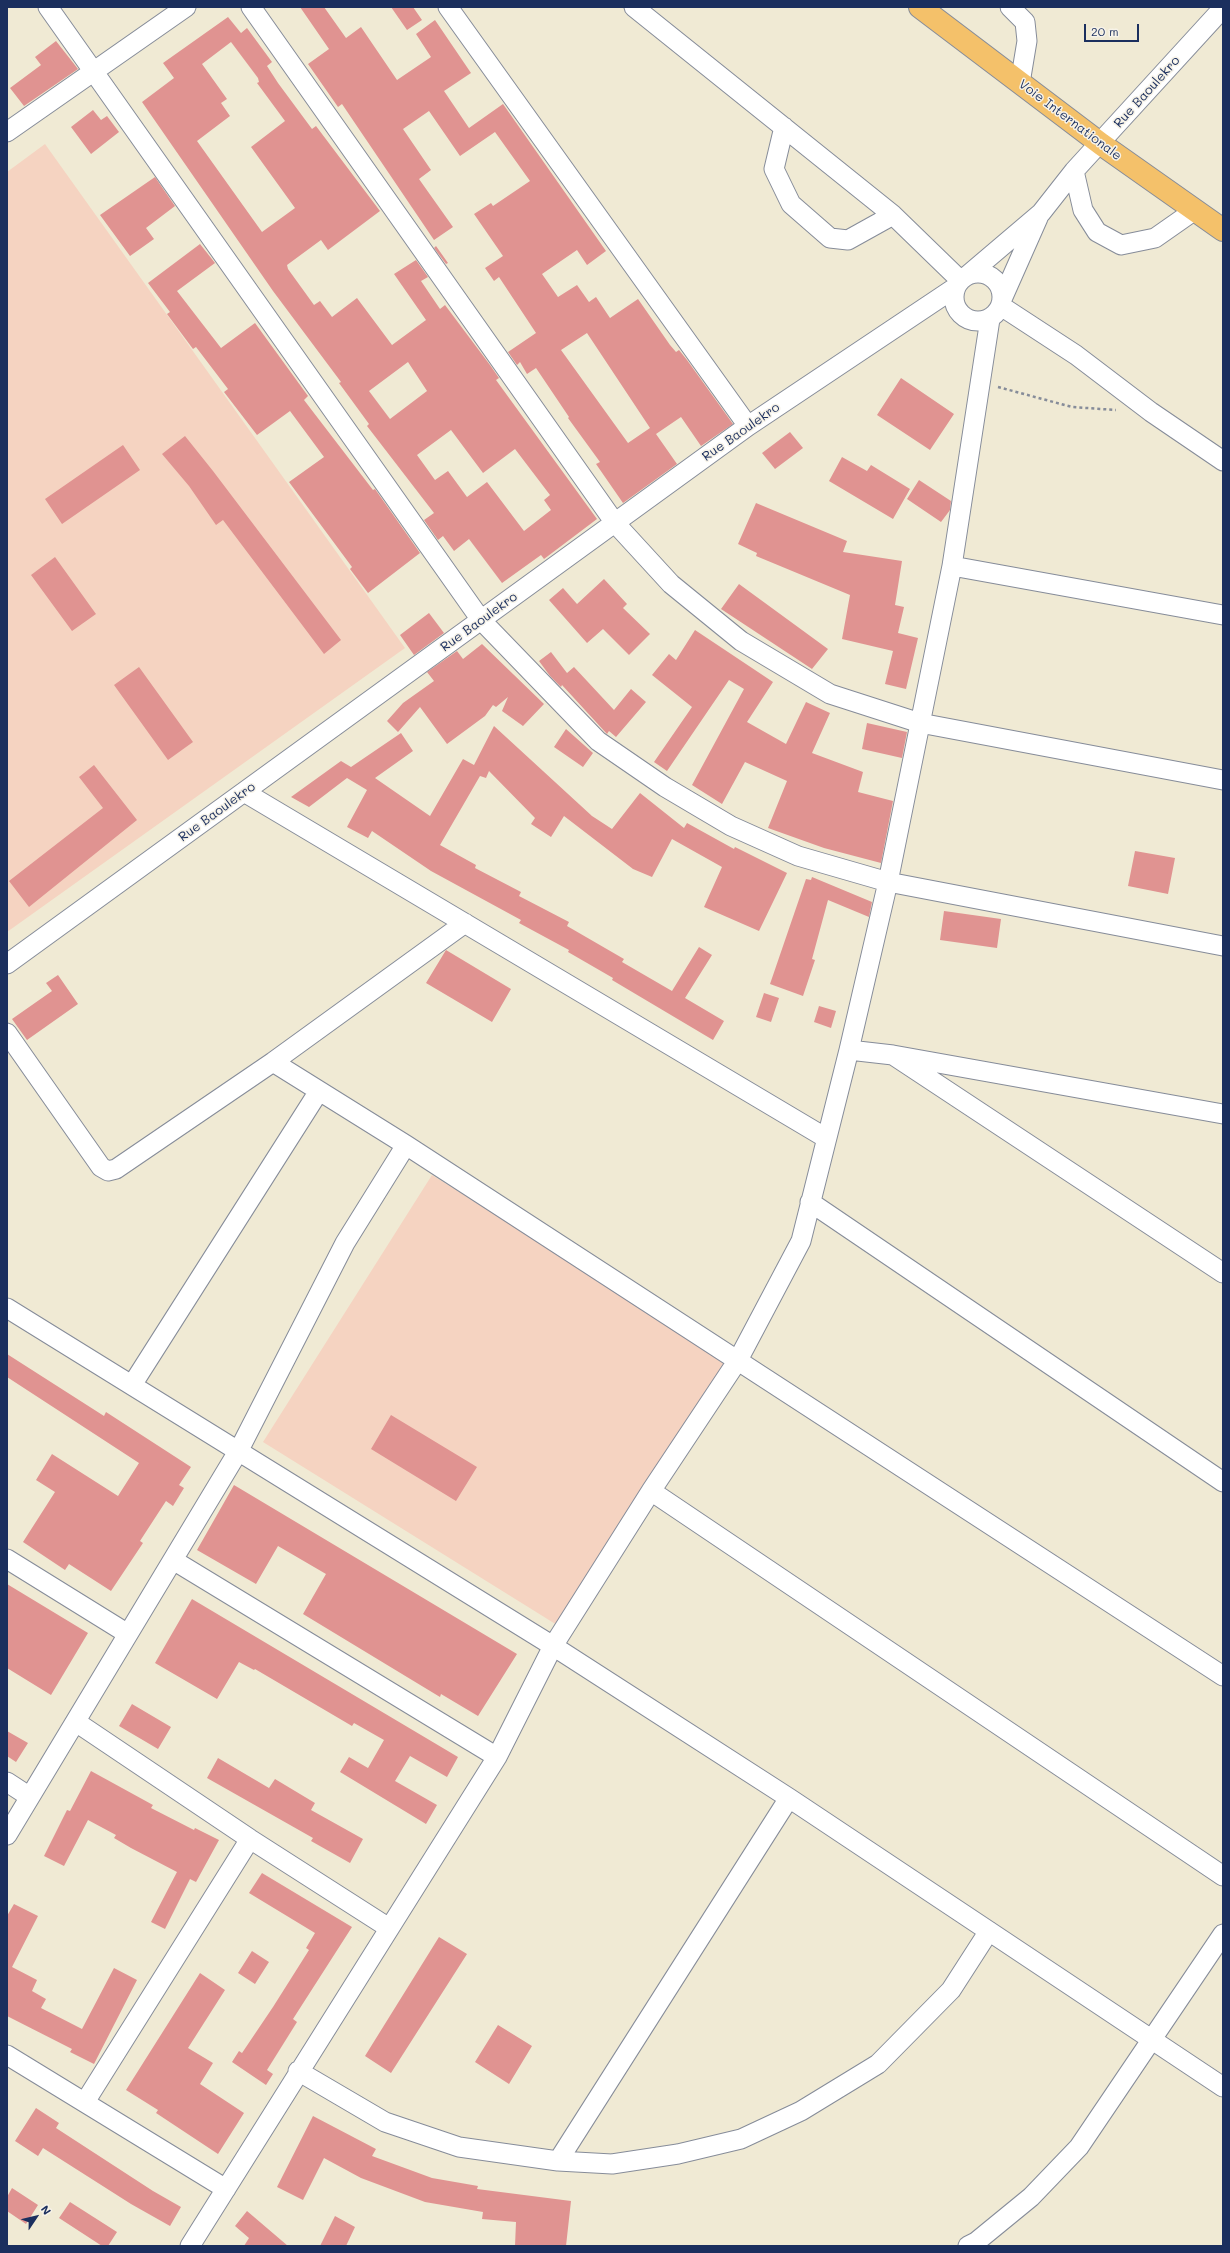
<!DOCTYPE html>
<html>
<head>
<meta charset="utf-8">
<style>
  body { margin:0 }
  #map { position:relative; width:1230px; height:2253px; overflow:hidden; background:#f0ead4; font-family:Mali,sans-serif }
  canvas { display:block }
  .frame { position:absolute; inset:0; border:8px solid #1b2f5e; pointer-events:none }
  .north { position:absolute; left:16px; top:2197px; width:40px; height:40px; -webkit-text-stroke:3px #f7f3e8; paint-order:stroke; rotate:55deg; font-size:11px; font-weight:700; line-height:16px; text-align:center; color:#1b2f5e }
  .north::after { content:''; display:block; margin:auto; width:14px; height:18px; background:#1b2f5e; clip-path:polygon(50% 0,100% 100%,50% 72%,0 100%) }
  .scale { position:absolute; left:1084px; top:24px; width:55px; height:18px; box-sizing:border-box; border:2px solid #1b2f5e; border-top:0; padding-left:5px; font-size:12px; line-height:14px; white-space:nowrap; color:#1b2f5e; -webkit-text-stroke:3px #f7f3e8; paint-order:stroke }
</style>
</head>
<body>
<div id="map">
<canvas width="1230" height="2253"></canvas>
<div class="frame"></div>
<div class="north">N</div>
<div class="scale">20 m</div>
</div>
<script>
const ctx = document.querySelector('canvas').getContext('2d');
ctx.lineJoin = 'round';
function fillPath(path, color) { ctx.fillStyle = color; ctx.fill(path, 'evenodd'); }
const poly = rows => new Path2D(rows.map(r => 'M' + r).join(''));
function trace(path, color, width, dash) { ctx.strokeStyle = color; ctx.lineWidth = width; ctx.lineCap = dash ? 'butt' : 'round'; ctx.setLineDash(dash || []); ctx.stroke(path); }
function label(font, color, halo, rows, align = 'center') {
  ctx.font = font + ' Mali,sans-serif'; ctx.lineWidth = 3; ctx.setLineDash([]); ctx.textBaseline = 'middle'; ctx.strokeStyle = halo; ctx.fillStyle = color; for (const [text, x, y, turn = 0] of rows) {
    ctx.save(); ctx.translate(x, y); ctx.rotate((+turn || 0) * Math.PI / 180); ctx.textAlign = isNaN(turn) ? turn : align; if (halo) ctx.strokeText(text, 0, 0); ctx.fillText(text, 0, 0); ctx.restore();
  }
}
fillPath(poly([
  [45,144,405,648,7,932,7,172],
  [432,1175,728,1358,557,1625,263,1442]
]), '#f5d3c1');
fillPath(poly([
  [300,7,324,7,346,38,361,27,397,80,431,57,416,34,435,20,471,73,444,91,469,128,503,104,606,251,587,265,577,250,542,274,558,297,577,285,589,302,596,297,610,318,638,299,670,345,676,352,679,350,687,360,733,424,701,446,681,417,656,434,677,464,623,503,596,464,600,462,568,418,569,417,536,368,527,374,520,362,517,365,508,352,536,333,499,277,494,281,485,268,503,256,474,214,491,203,493,206,530,181,495,132,460,156,429,111,403,129,431,170,419,179,453,227,434,240,342,104,338,107,308,64,329,49],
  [587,333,650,428,628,443,561,350],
  [391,7,413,7,422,20,407,30],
  [228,17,241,33,247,28,272,62,267,66,278,83,312,129,316,126,380,211,328,250,321,240,287,265,288,269,314,305,320,301,332,317,357,298,392,345,426,320,394,274,416,260,428,277,421,281,440,309,445,305,490,365,499,378,496,380,597,519,544,559,541,555,502,583,469,539,454,551,443,536,438,540,424,520,434,513,367,426,369,424,339,383,341,382,273,291,142,102,174,78,163,63],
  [231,42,258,78,259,82,257,83,285,121,251,147,295,208,262,232,197,141,230,116,221,103,227,99,202,64],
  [408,362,427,391,390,419,369,391],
  [451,430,483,473,515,449,550,495,544,500,551,510,524,531,487,482,467,497,448,471,435,480,417,455],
  [56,41,78,69,24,106,10,88,41,65,35,57],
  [93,110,101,120,107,116,119,132,91,154,71,127],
  [155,177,175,206,146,228,154,239,130,256,100,215],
  [200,244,215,263,177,291,221,348,255,323,308,396,304,400,373,490,375,489,420,553,368,593,350,569,352,567,289,482,324,457,290,411,257,435,224,392,228,389,196,347,193,349,167,314,170,312,148,283],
  [436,246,448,263,446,264,434,248],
  [901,378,954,414,930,450,877,415],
  [790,432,803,448,775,469,762,453],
  [185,436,213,471,341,640,324,654,223,520,216,525,189,486,162,454],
  [123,445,140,470,62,524,45,499],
  [842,457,867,471,871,465,910,489,893,519,829,481],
  [919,480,951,501,950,510,941,522,907,499],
  [756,503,847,541,843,552,902,561,895,605,904,607,898,633,918,638,906,689,885,684,893,651,842,639,850,595,756,556,757,553,738,544],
  [55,557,96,614,72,631,31,575],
  [604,579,627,604,623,608,650,634,629,655,603,629,587,643,549,600,563,588,577,604],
  [739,584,828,649,812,669,721,609],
  [429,613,444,633,414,655,400,635],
  [695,630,773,682,747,722,786,744,806,702,830,713,812,753,863,772,858,792,893,801,881,863,824,848,768,828,787,781,745,762,722,804,692,785,744,689,729,680,667,771,654,762,692,707,652,675,669,654,676,660],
  [482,644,544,704,523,726,502,711,508,697,496,707,493,705,485,716,447,744,420,707,398,732,387,721,403,703,434,681,427,672,457,651,463,659],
  [551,652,567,673,574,667,614,710,631,689,646,702,616,737,609,731,607,734,562,685,561,687,550,676,539,661],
  [139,667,193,742,168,760,114,685],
  [867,723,907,732,902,758,862,749],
  [494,726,592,816,612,829,640,793,684,828,687,823,734,849,735,847,787,873,759,931,704,907,722,867,672,839,652,877,633,869,564,816,551,837,531,824,535,818,489,771,486,778,480,776,440,845,476,865,475,868,521,892,519,896,569,922,567,926,624,959,622,962,672,991,699,947,712,955,685,998,724,1021,713,1040,612,980,613,978,568,952,569,950,519,923,521,920,431,871,372,831,368,838,347,827,367,790,347,778,309,807,291,797,341,761,351,767,401,733,413,751,375,778,430,816,463,759,474,765],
  [566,729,593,753,583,767,554,747],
  [94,765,137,820,29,907,9,881,103,808,79,777],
  [1135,851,1175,858,1168,894,1128,886],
  [812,877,872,902,869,917,828,900,812,959,815,960,803,996,770,984,806,879,811,880],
  [944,911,1001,919,997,948,940,940],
  [446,950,511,989,492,1022,426,983],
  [58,975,78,1004,27,1040,12,1019,52,991,46,983],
  [764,993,779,998,771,1022,756,1017],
  [819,1006,836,1011,831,1028,814,1022],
  [7,1354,104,1416,106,1412,191,1467,179,1485,184,1488,173,1506,166,1501,140,1541,143,1543,111,1591,69,1564,65,1570,23,1542,55,1492,36,1480,52,1454,118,1496,139,1463,7,1377],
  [391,1415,477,1467,456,1501,371,1449],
  [234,1485,517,1654,478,1716,441,1694,440,1697,303,1614,326,1574,278,1546,256,1584,197,1550],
  [7,1584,88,1633,51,1695,7,1668],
  [192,1599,458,1757,447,1777,410,1756,395,1781,437,1805,426,1824,340,1772,349,1757,368,1768,384,1740,354,1723,352,1726,255,1669,254,1670,239,1662,217,1699,155,1663],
  [132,1704,171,1727,158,1749,119,1726],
  [7,1731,28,1743,16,1762,7,1756],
  [218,1758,269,1788,275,1779,315,1803,311,1810,363,1839,350,1863,311,1841,313,1838,207,1778],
  [91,1771,153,1805,151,1808,194,1830,195,1828,219,1840,196,1882,190,1879,165,1929,151,1922,177,1872,131,1848,114,1838,116,1835,88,1820,64,1866,44,1856,67,1810,70,1811],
  [262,1873,352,1927,293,2019,297,2022,267,2070,273,2074,266,2085,232,2062,239,2051,242,2053,273,2007,309,1950,306,1948,315,1933,249,1893],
  [14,1904,38,1916,12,1967,37,1980,32,1991,46,1999,41,2008,82,2029,114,1968,137,1980,94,2064,70,2052,72,2049,7,2016,7,1916],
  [439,1937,467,1954,391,2073,365,2056],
  [252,1951,269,1962,255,1984,238,1973],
  [200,1973,225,1990,188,2048,213,2063,200,2084,244,2113,218,2154,156,2113,158,2110,126,2090],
  [498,2025,532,2046,509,2084,475,2062],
  [36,2108,59,2123,56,2128,153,2191,181,2207,170,2226,131,2204,43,2148,38,2156,15,2141],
  [313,2116,376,2149,372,2156,432,2178,478,2186,477,2189,571,2201,566,2246,515,2246,516,2222,482,2219,483,2212,425,2202,361,2178,324,2158,303,2200,277,2187],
  [12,2188,38,2205,26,2224,7,2211,7,2197],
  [70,2202,117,2232,108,2246,102,2246,59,2218],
  [247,2211,288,2246,244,2246,249,2238,235,2226],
  [335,2216,355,2227,346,2246,320,2246]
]), '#e09391');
const minor = poly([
  [48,7,481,620,598,741,665,787,731,826,798,856,888,882,1223,946],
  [251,7,615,523,671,584,741,641,830,694,920,723,1223,780],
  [448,7,748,426],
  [634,7,893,215,960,280],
  [1010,7,1025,22,1027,41,1020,83],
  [784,127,774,169,791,204,830,238,848,240,893,215],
  [7,132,186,7],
  [1074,171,1083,210,1097,232,1121,245,1155,238,1195,210],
  '954 297a24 24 0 1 1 48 0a24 24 0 1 1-48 0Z',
  [968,275,1041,213,1074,171,1223,8],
  [1003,297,1038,218],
  [1001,306,1076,355,1151,412,1223,461],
  [952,566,1223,615],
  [244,792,826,1138],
  [7,964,748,426,956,287],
  [7,1033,101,1167,108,1171,116,1169,273,1062,465,923],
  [849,1050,893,1055,1223,1114],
  [893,1055,1223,1273],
  [273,1062,406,1145,1223,1676],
  [810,1202,1223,1482],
  [7,1308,553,1646,789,1798,1223,2087],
  [132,1385,319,1091],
  [651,1491,1223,1876],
  [7,1559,128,1634],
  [173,1560,497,1757],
  [76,1722,250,1839,389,1928],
  [7,1782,30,1797],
  [7,1835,239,1450,345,1243,406,1145],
  [7,2055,226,2189],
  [298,2071,385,2122,459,2147,558,2161,612,2164,678,2154,741,2139,801,2111,878,2064,951,1990,989,1931],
  [85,2102,250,1839],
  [558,2161,789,1798],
  [190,2246,497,1757,553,1646,651,1491,738,1360,801,1241,849,1050,888,882,952,566,990,319],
  [968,2246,976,2242,1031,2197,1079,2147,1223,1934]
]);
const major = poly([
  [920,7,1101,144,1223,230]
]);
trace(minor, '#868c99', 21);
trace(major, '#868c99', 24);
trace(poly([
  [998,387,1072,407,1116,410]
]), '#868c99', 2.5, [3, 3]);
trace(minor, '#fff', 19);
trace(major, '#f4c16a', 22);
label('13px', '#1b2f5e', '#f7f3e8', [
  ["Rue Baoulekro",1147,92,-48],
  ["Voie Internationale",1070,120,37],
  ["Rue Baoulekro",741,432,-35],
  ["Rue Baoulekro",479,622,-36],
  ["Rue Baoulekro",217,812,-36]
]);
</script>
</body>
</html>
